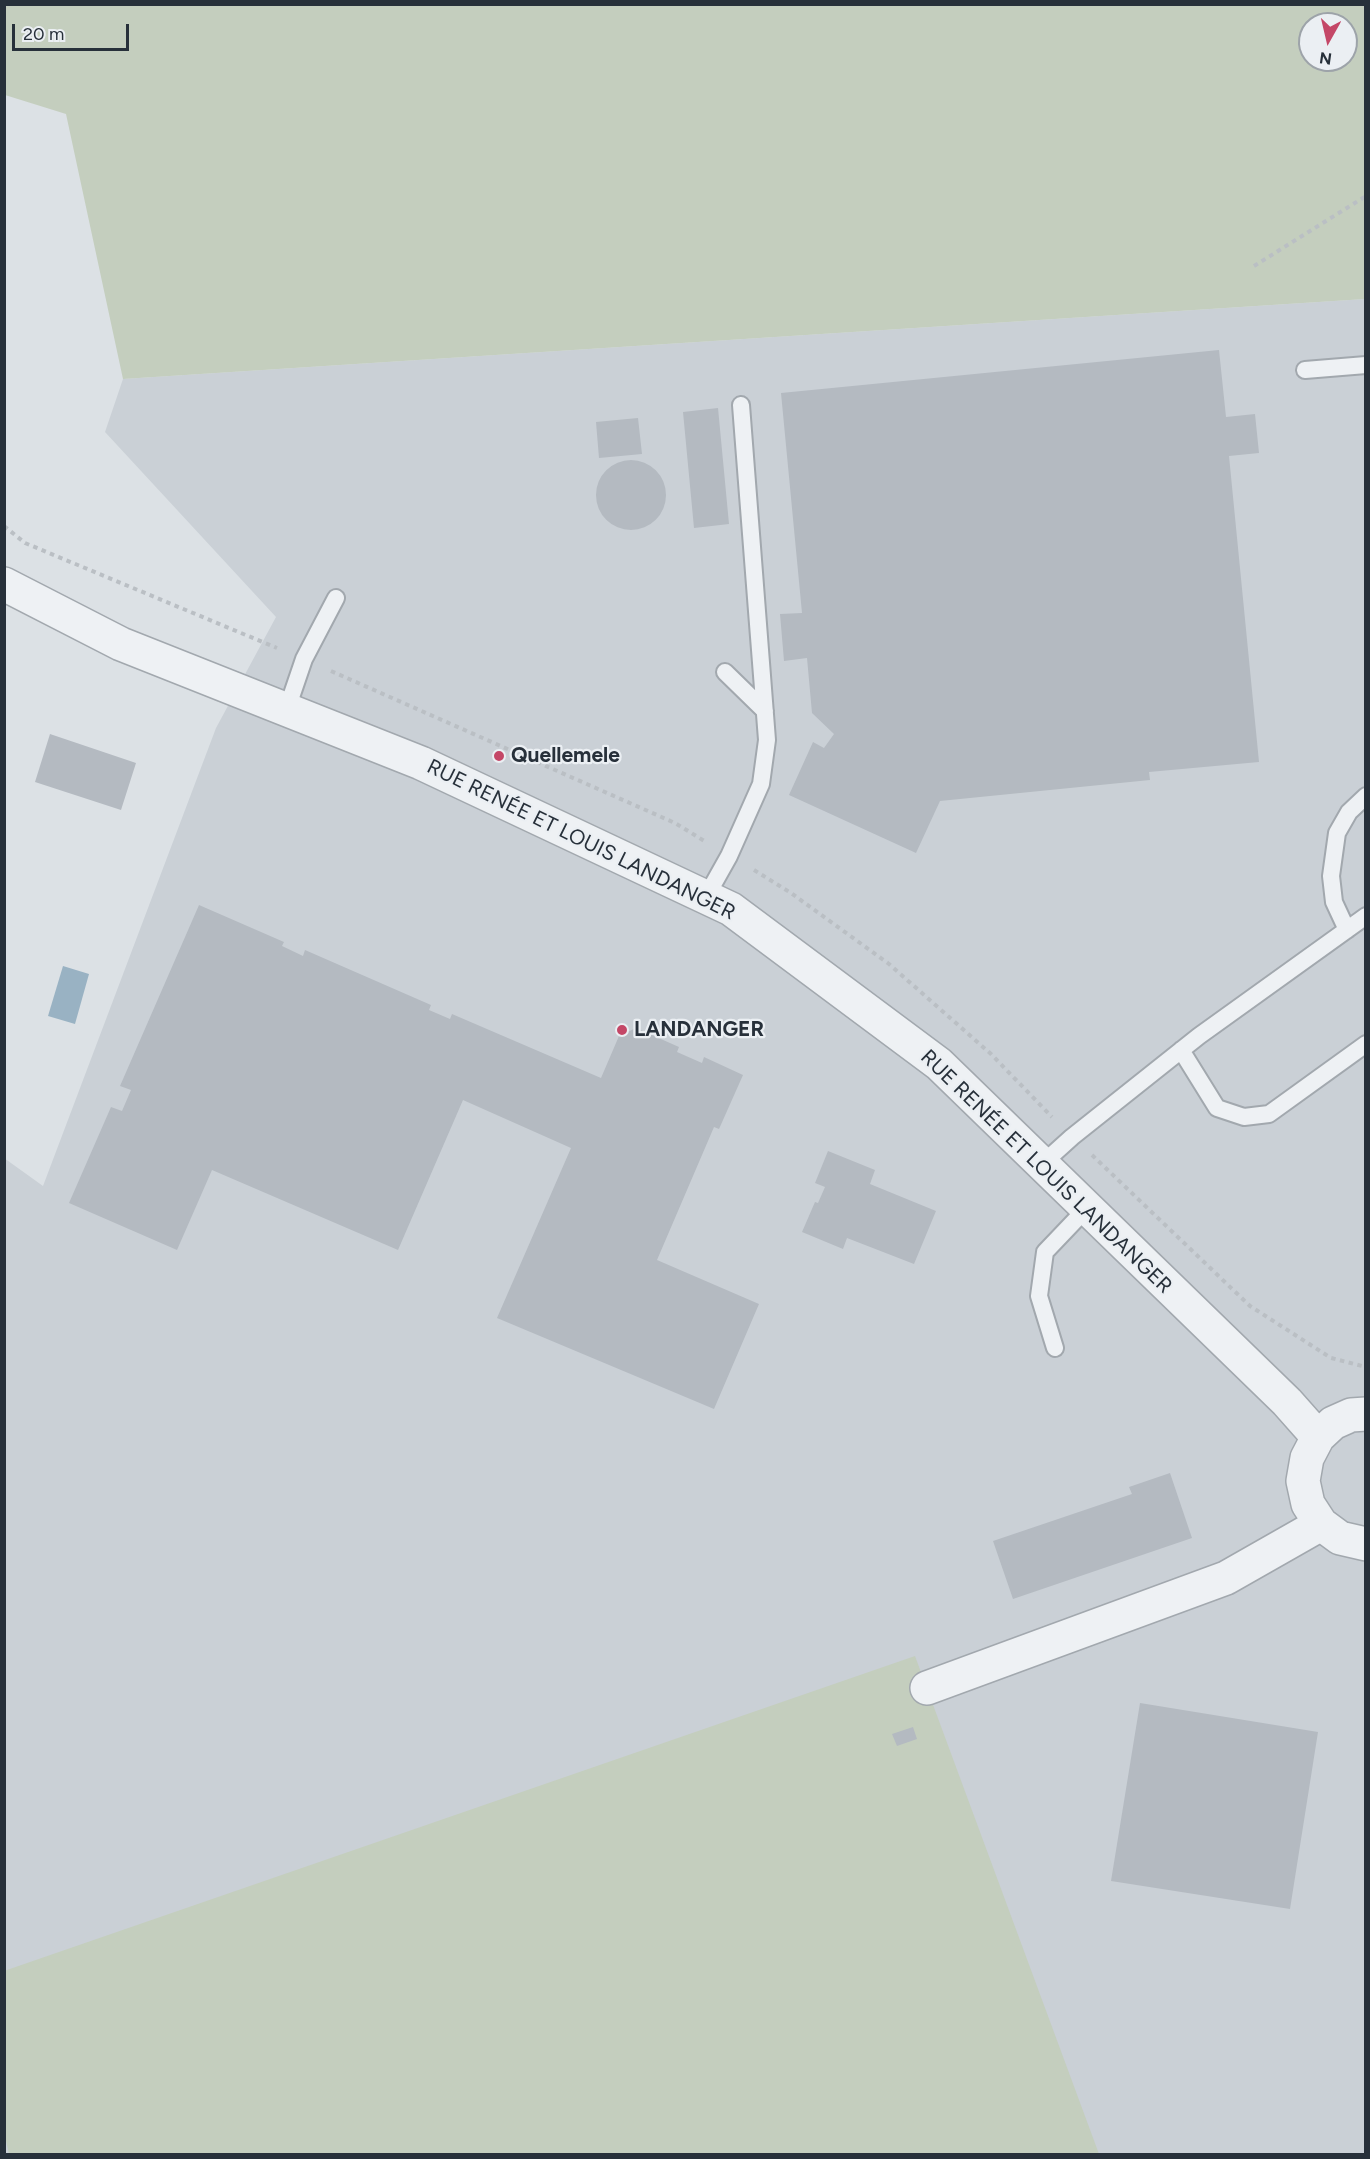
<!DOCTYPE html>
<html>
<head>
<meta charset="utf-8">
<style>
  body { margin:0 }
  #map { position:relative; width:1370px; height:2159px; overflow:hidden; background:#dce1e5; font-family:Figtree,sans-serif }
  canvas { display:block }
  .frame { position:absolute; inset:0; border:6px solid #27303a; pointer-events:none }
  .north { position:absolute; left:1298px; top:12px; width:60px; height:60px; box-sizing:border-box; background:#ebeff3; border:2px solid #9da3a9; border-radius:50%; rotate:188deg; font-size:16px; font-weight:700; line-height:24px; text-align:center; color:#27303a }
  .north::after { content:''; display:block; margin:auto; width:21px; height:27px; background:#c44767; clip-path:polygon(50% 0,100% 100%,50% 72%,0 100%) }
  .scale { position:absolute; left:12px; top:24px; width:117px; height:27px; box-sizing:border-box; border:3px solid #27303a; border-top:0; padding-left:8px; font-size:18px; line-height:21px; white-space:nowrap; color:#27303a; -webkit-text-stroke:4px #ebeff3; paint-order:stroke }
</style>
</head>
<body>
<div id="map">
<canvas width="1370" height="2159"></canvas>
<div class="frame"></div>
<div class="north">N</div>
<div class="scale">20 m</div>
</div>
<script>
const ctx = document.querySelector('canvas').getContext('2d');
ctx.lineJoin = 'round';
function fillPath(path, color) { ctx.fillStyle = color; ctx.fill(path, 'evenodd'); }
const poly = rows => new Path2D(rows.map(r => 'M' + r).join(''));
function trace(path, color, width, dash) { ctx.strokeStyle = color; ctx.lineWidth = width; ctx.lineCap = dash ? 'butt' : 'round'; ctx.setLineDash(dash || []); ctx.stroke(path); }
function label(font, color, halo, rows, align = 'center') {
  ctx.font = font + ' Figtree,sans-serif'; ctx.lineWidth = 4.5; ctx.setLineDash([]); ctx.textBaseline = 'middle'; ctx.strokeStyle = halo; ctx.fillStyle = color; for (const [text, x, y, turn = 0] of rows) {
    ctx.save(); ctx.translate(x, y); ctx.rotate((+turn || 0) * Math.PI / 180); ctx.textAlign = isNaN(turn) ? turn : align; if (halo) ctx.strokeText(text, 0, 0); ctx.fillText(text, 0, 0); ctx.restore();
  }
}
fillPath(poly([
  [1365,299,1365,2154,5,2154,4,1158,43,1186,216,728,276,617,105,432,123,379]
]), '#cad0d6');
fillPath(poly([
  [4,5,1365,5,1365,299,123,379,66,114,5,95],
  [1310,24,1346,24,1346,60,1310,60],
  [915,1656,1099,2154,9,2154,4,2132,4,1971]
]), '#c4cebe');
fillPath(poly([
  [63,966,89,974,75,1024,48,1016]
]), '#99b2c3');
fillPath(poly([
  [1219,350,1226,417,1255,414,1259,453,1229,456,1259,762,1149,772,1150,780,940,801,916,853,789,795,813,742,824,748,834,734,812,713,807,658,784,661,780,614,802,613,781,393],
  [718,408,729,524,694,528,683,412],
  [638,418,642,454,599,458,596,422],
  '596 495a35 35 0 1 1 70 0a35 35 0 1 1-70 0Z',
  [50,734,136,763,121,810,35,782],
  [199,905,284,942,282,946,303,956,305,950,431,1005,429,1010,450,1019,452,1014,601,1078,619,1036,636,1028,679,1047,677,1052,702,1063,704,1057,743,1075,719,1129,714,1127,657,1260,759,1304,714,1409,497,1318,571,1148,463,1100,398,1250,212,1170,177,1250,69,1203,111,1107,122,1111,131,1090,120,1086],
  [828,1151,875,1170,870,1184,936,1211,914,1264,847,1238,843,1249,802,1232,815,1202,818,1203,825,1187,815,1183],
  [1170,1473,1192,1538,1013,1599,993,1541,1132,1494,1129,1487],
  [1140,1703,1318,1732,1290,1909,1111,1881],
  [913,1727,917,1739,897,1746,892,1734]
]), '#b4bac1');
const service = poly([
  [1305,370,1366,365],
  [725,672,765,711],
  [287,709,304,659,336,598],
  [706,897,729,856,761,784,767,740,741,405],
  [1347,930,1334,902,1331,876,1337,833,1349,812,1366,796],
  [1181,1050,1217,1108,1244,1117,1269,1114,1366,1044],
  [1041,1165,1072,1137,1199,1036,1366,916],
  [1055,1348,1039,1296,1045,1252,1086,1209]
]);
const minor = poly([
  [4,584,121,644,421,763,731,909,939,1064,1287,1402,1318,1437],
  [1366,1414,1351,1415,1333,1423,1318,1437,1307,1458,1303,1481,1308,1504,1321,1524,1340,1538,1366,1544],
  [927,1688,1226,1578,1321,1524]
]);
trace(service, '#a2a8ae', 20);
trace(minor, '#a2a8ae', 36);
trace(poly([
  [1254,266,1366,196],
  [4,526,25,543,277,648],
  [331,671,675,823,706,842],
  [754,870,791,893,889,964,991,1054,1052,1117],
  [1092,1155,1250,1306,1331,1358,1366,1367]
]), '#babfc4', 4, [4.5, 4.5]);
trace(service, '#eef1f4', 16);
trace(minor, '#eef1f4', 33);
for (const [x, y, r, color] of [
  [499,756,6,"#c44767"],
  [622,1030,6,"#c44767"]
]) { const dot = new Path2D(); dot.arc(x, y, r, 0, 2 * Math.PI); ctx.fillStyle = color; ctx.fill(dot); trace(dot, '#ebeff3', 2); }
label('bold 21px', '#27303a', '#ebeff3', [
  ["Quellemele",511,756],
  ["LANDANGER",634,1030]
], 'left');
label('21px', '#27303a', '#ebeff3', [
  ["RUE RENÉE ET LOUIS LANDANGER",581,840,26],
  ["RUE RENÉE ET LOUIS LANDANGER",1046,1172,44]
]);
</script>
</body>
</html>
